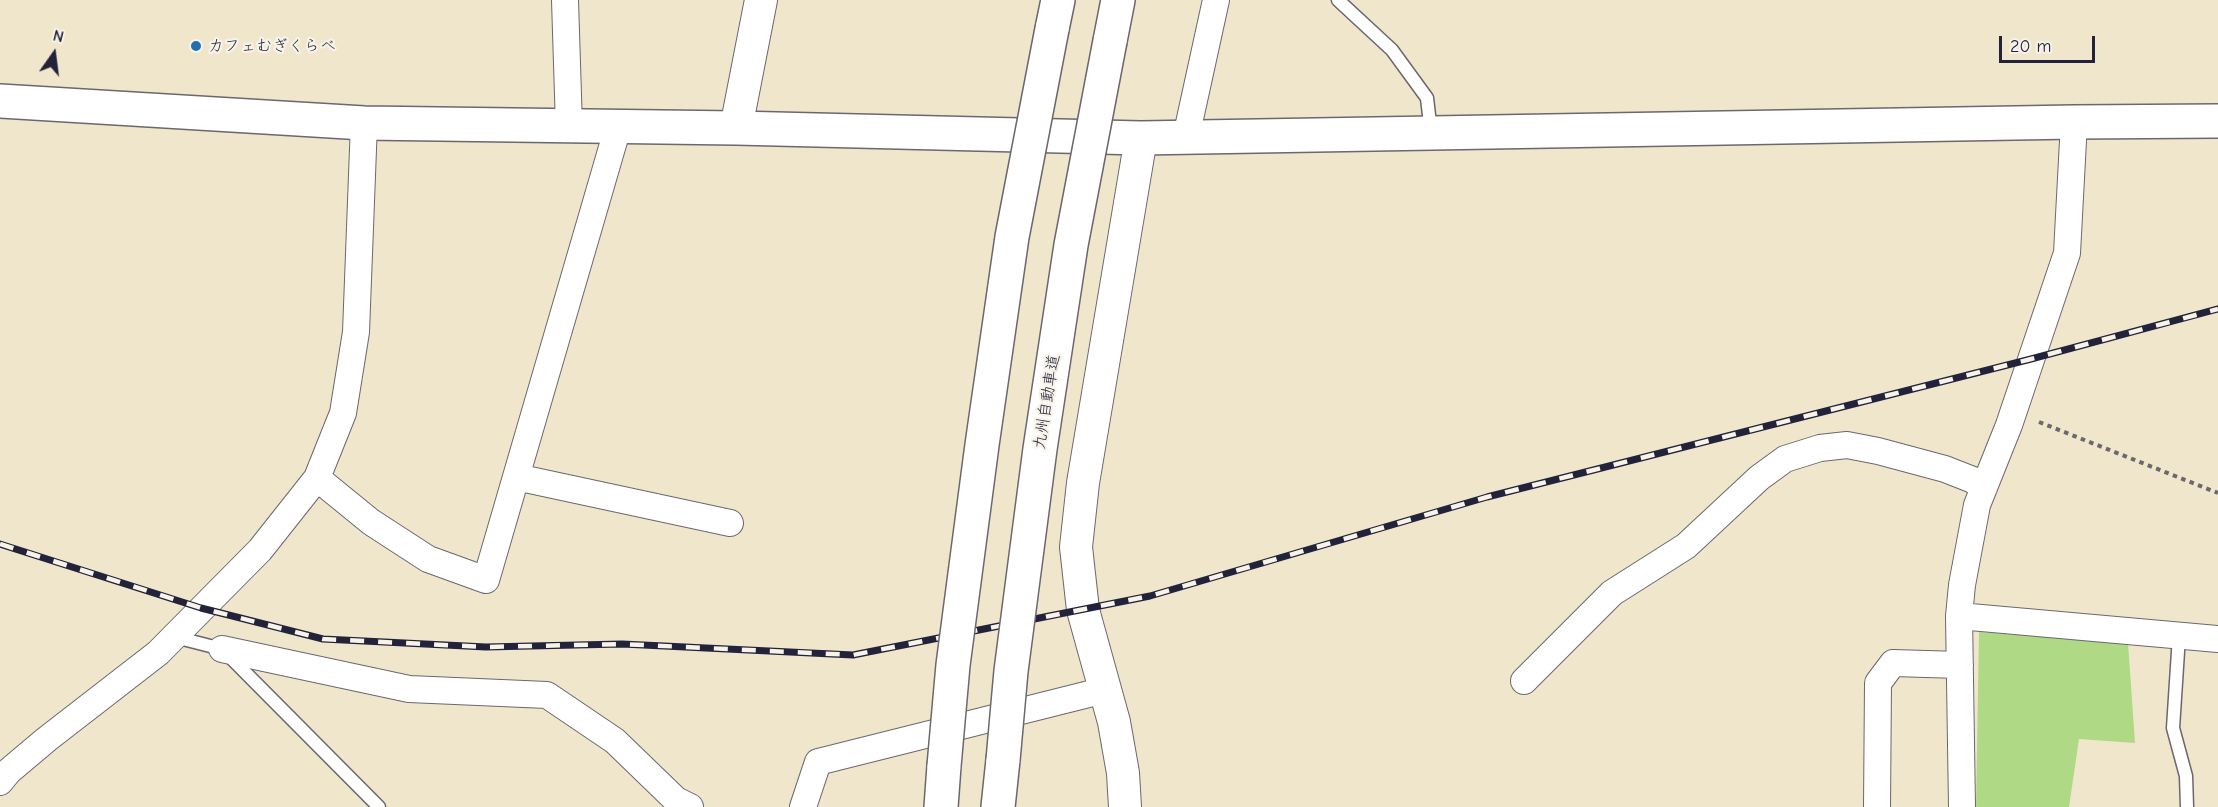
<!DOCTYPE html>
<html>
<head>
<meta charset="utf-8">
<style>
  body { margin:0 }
  #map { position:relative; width:2218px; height:807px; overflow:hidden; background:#f0e6cc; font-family:"Comic Neue",sans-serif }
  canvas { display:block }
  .north { position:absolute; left:24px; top:24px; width:60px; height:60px; -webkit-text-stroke:4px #f7f3e8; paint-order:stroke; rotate:14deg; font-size:16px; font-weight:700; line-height:24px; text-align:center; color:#22223b }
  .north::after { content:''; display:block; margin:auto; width:21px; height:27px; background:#22223b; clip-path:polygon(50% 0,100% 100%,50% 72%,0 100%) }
  .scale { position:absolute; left:1999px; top:36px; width:96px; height:27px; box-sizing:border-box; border:3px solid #22223b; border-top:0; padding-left:8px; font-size:18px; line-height:21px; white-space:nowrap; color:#22223b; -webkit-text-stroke:4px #f7f3e8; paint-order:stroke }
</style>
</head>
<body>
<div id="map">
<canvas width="2218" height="807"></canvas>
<div class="north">N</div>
<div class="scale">20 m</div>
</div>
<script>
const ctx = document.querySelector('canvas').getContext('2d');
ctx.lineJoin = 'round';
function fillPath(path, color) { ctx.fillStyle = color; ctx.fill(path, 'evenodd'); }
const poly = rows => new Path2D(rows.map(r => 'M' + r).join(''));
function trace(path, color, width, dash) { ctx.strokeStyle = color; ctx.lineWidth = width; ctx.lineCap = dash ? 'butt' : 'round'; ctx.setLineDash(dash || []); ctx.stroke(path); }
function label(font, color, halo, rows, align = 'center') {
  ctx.font = font + ' "Comic Neue","Klee One",sans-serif'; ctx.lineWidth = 4.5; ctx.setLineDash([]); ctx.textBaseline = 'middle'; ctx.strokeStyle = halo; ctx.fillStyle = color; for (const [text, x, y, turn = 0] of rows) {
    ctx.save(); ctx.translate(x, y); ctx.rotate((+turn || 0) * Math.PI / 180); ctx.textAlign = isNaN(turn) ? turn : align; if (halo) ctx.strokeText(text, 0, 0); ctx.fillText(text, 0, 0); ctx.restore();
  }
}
fillPath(poly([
  [1979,632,2128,643,2135,743,2079,739,2069,807,1976,807]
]), '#afd984');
const service = poly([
  [1338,0,1392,50,1427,98,1431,132],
  [2179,636,2173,728,2186,776,2187,807],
  [175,637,222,649,379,807]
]);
const minor = poly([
  [565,0,569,127],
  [1186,137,1216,0],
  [516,477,730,523],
  [317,478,371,522,428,559,486,580,618,127],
  [1959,616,2218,639],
  [222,649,409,689,547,695,615,741,676,800,690,807],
  [1524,681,1612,593,1686,546,1759,478,1785,459,1820,448,1847,445,1878,451,1945,469,1973,480,1984,488],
  [0,782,9,771,47,739,158,653,260,550,317,478,343,413,356,332,364,123],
  [803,807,818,762,1105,690],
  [1877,807,1878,683,1893,663,1960,665],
  [1962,807,1959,616,1962,585,1977,505,2009,425,2067,253,2074,122]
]);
const tertiary = poly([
  [736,128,761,0],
  [1125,807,1123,773,1114,722,1083,610,1076,547,1083,483,1141,138]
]);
const secondary = poly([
  [0,101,364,123,736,128,1141,138,2074,122,2218,121]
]);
const motorway = poly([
  [1052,29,1058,0],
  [1110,41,1118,0],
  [941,807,944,766],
  [998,807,1003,760]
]);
trace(service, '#6a676e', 15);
trace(minor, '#6a676e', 28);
trace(tertiary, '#6a676e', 34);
trace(secondary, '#6a676e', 36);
trace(motorway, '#6a676e', 36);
trace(poly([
  [2039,422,2218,493]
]), '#6a676e', 4, [4.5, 4.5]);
trace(service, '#fff', 12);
trace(minor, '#fff', 26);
trace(tertiary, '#fff', 32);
trace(secondary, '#fff', 33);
trace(motorway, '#fff', 33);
const rail = poly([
  [0,544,201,608,323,639,486,647,622,644,853,655,1150,596,1487,497,2031,359,2218,309]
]);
trace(rail, '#22223b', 7);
trace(rail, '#f7f3e8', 4.5, [14]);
const motorwayBridge = poly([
  [1003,760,1011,671,1040,449,1071,245,1110,41],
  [944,766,953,665,982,445,1012,237,1052,29]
]);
trace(motorwayBridge, '#6a676e', 36, []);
trace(motorwayBridge, '#fff', 33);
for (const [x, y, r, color] of [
  [196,46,6,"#1f6fb2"]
]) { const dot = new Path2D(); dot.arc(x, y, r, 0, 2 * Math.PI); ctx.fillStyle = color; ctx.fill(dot); trace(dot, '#f7f3e8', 2); }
label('16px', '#22223b', '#f7f3e8', [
  ["カフェむぎくらべ",208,46]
], 'left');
label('16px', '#22223b', '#f7f3e8', [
  ["九州自動車道",1047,402,-81]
]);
</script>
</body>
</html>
